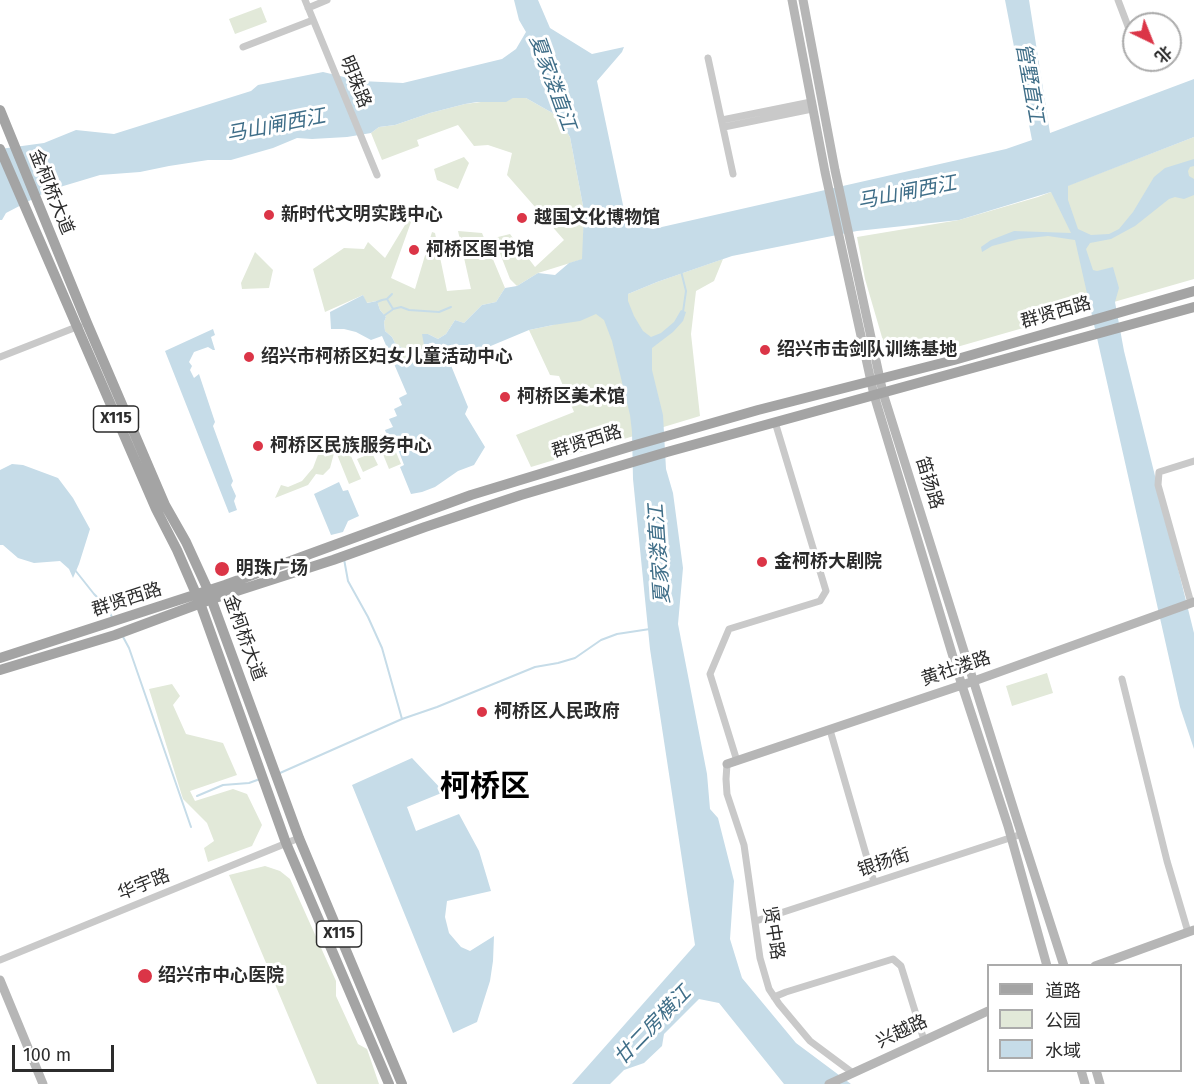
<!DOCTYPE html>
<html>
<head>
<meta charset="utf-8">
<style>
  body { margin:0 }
  #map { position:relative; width:1194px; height:1084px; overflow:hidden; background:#fff; font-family:"Fira Sans","Noto Sans SC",sans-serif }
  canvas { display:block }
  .legend { position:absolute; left:987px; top:964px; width:195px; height:108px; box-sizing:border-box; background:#fff; border:2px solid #ababab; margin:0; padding:8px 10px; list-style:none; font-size:18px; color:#2c2c2c }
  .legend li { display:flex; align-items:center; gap:12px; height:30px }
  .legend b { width:30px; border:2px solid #ababab }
  .north { position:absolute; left:1122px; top:12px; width:60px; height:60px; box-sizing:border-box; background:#fff; border:2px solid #ababab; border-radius:50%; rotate:137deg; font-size:16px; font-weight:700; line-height:24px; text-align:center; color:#2c2c2c }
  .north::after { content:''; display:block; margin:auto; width:21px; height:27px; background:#db3547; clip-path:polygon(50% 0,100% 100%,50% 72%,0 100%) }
  .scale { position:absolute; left:12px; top:1045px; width:102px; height:27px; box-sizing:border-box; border:3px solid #2c2c2c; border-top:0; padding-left:8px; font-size:18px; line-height:21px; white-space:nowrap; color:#2c2c2c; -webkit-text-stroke:4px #fff; paint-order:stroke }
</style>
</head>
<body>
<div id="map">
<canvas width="1194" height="1084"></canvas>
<ul class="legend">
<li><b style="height:8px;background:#a4a4a4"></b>道路</li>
<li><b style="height:16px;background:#e2e9d9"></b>公园</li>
<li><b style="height:16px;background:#c6dce8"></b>水域</li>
</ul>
<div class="north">北</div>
<div class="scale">100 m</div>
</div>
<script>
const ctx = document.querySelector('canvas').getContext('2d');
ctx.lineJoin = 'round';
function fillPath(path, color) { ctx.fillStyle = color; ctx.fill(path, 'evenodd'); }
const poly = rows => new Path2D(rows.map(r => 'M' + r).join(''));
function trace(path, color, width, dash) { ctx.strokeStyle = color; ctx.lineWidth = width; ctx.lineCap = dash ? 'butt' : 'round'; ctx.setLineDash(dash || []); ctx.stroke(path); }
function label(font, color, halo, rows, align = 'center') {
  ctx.font = font + ' "Fira Sans","Noto Sans SC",sans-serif'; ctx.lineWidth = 6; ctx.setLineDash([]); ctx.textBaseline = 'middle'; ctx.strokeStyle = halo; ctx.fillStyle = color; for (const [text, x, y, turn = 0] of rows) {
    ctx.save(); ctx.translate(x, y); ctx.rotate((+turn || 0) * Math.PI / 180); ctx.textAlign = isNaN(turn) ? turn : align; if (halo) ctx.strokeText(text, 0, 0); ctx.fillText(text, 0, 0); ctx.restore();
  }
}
fillPath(poly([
  [261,7,267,22,235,34,229,19],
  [513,98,526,98,556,115,570,137,584,211,583,259,538,273,517,286,510,279,494,238,510,234,535,267,564,240,507,175,512,153,488,145,474,146,458,125,417,140,419,146,382,160,371,133,379,127,395,125,430,113,465,104],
  [1194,137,1194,279,915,359,886,351,865,279,857,237,959,220,1038,197],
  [464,157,469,163,458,189,437,180,434,169],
  [408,220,411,222,391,278,415,289,432,232,435,233,447,291,471,289,458,231,482,233,505,288,496,302,482,305,464,323,455,320,446,334,438,339,428,334,425,350,420,359,409,365,399,365,395,354,403,352,402,348,395,343,392,337,385,331,384,322,386,317,380,310,377,301,366,303,363,295,325,312,313,269,344,248,364,249,368,242,385,258],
  [255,252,273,270,269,288,242,289,241,283],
  [723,259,714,281,696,291,691,334,700,416,531,467,516,435,574,412,559,376,550,375,529,330,553,325,657,282],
  [385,433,388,439,390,438,401,464,389,469,376,437],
  [322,444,336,446,330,468,323,475,316,474,308,485,275,498,281,485,288,487,302,481,313,468],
  [347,447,361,479,349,484,336,452],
  [372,453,378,465,363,472,357,459],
  [1047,673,1053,693,1012,706,1006,686],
  [172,684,180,696,173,705,186,734,223,743,237,775,190,791,195,801,233,789,247,794,262,825,252,846,208,862,204,848,214,841,207,823,183,799,149,689],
  [265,866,280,871,290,879,336,981,336,996,358,1044,367,1049,379,1084,317,1084,229,875]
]), '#e2e9d9');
fillPath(poly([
  [514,0,538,0,550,28,592,54,624,47,622,52,597,81,627,224,653,229,1006,149,1032,140,1005,0,1029,0,1050,133,1194,79,1194,137,1068,186,1068,200,1078,229,1091,235,1109,234,1119,229,1133,212,1154,177,1165,168,1194,159,1194,166,1190,167,1188,171,1189,176,1194,179,1194,195,1184,199,1175,197,1169,199,1135,226,1111,239,1090,243,1086,249,1093,270,1097,271,1113,267,1119,288,1115,302,1124,351,1194,633,1194,749,1180,707,1075,240,1048,236,1019,239,992,246,982,252,981,247,991,240,1014,231,1071,233,1051,192,959,220,857,231,732,256,657,282,628,294,628,301,634,316,643,331,651,337,661,333,674,322,681,310,686,312,683,321,673,332,652,348,652,370,663,415,666,469,673,493,683,568,678,624,707,774,710,809,718,818,734,881,730,939,742,978,796,1043,851,1084,784,1084,719,1003,699,999,664,1034,662,1046,644,1063,624,1070,610,1084,572,1084,695,945,650,649,633,479,632,432,630,415,612,341,604,320,596,314,580,321,553,325,529,330,450,363,468,407,465,414,485,447,474,465,458,471,435,487,422,492,411,494,400,467,404,465,393,436,388,438,385,430,393,427,389,419,397,416,394,409,402,405,399,398,407,394,382,336,371,340,356,332,344,329,331,329,330,312,363,295,367,303,377,301,380,310,386,317,384,322,385,331,392,337,395,343,402,348,403,352,395,354,399,365,409,365,420,359,425,350,422,334,428,334,438,339,446,334,455,320,464,323,482,305,496,302,505,288,517,286,538,273,555,275,569,263,582,259,584,211,570,137,556,115,526,98,513,98,506,102,477,102,465,104,430,113,395,125,379,127,371,133,347,137,312,139,297,138,273,148,231,160,208,160,169,166,140,172,100,175,50,190,6,213,2,220,0,220,0,149,44,143,76,130,114,134,251,91,258,85,323,72,361,81,403,83,502,59,516,49,526,32,519,20],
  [213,329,215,335,211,337,215,350,213,350,208,347,194,352,189,362,192,366,190,370,194,378,199,374,215,422,213,426,233,481,231,485,236,496,234,501,237,510,229,513,165,351],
  [12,464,23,465,58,478,73,498,90,529,79,564,73,578,69,569,60,561,34,563,18,558,3,545,0,545,0,470],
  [339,482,343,491,348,490,359,516,348,521,343,532,331,535,314,494],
  [412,758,444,792,407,807,416,831,459,814,479,851,491,891,447,901,445,917,449,933,461,947,470,951,494,936,493,961,490,981,477,1022,453,1033,352,785]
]), '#c6dce8');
trace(poly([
  [681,271,686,291,683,312],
  [392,294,387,299,393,309,401,307,409,310,439,312,451,307],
  [377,302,382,300,387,299],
  [382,317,392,310],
  [344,559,348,581,368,617,382,648,402,719],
  [75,570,94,594,106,606,112,617],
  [122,635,129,648,191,827],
  [280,773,402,719,437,707,535,667,558,663,575,658,601,640,617,634,650,629],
  [197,796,223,785,249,783,260,779]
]), '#c6dce8', 2);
trace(poly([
  [305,0,377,175],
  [1118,0,1134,42],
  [308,8,327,0],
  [243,47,313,20],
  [708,58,733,174],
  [1141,60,1143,65],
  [722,120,811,102],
  [724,127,812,109],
  [0,357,79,326],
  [1191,603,1158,485,1159,472,1194,461],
  [1122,679,1167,861,1188,932],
  [830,730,874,882],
  [737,761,710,674,729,629,820,601,826,591,775,422],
  [727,764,726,779,727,794,744,845,760,958,769,989,779,1004,810,1041,853,1073],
  [756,921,1022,834],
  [0,960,299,838],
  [774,997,786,992,893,959,901,966,924,1040]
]), '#c9c9c9', 7);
trace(poly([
  [792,0,825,172,874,395,957,670,1008,826,1047,966],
  [803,0,835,170,883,393,1018,823,1064,966],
  [727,764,974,681,1194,602],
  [1095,966,1194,930],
  [0,980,43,1084],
  [1081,1070,1085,1084],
  [1096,1070,1100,1084],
  [829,1084,988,1011]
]), '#b6b6b6', 9);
trace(poly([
  [0,110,87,323,165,505,186,542,208,590,299,838,402,1084],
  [0,149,156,509,177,550,200,603,286,843,389,1084],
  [0,658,225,585,471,495,632,446,758,410,954,360,1194,291],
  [0,670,115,635,212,599,333,560,425,527,521,495,667,452,1194,307]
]), '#a4a4a4', 10);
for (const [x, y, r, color] of [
  [269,215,6,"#db3547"],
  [522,218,6,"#db3547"],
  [414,250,6,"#db3547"],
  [765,350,6,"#db3547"],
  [249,357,6,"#db3547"],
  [505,397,6,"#db3547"],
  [258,446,6,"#db3547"],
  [762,562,6,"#db3547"],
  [222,569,8,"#db3547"],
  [482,712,6,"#db3547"],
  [145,976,8,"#db3547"]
]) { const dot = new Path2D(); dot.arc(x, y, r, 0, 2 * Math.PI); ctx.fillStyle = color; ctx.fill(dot); trace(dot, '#fff', 2); }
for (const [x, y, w] of [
  [116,419,45],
  [339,934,45]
]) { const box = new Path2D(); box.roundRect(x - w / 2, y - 13, w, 26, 4.5); ctx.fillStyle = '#fff'; ctx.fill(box); trace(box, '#2c2c2c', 1.5); }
label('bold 16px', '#2c2c2c', null, [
  ["X115",116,419],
  ["X115",339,934]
]);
label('18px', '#2c2c2c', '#fff', [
  ["明珠路",355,82,68],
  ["金柯桥大道",51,192,68],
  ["群贤西路",1056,313,-16],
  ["群贤西路",587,442,-17],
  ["笛扬路",929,483,73],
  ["群贤西路",127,600,-18],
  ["金柯桥大道",244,638,70],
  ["黄社溇路",956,669,-19],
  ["银扬街",884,863,-18],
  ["华宇路",144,885,-22],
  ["贤中路",773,933,81],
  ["兴越路",902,1032,-25]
]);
label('bold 18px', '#2c2c2c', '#fff', [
  ["新时代文明实践中心",281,215],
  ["越国文化博物馆",534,218],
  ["柯桥区图书馆",426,250],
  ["绍兴市击剑队训练基地",777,350],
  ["绍兴市柯桥区妇女儿童活动中心",261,357],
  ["柯桥区美术馆",517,397],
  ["柯桥区民族服务中心",270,446],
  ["金柯桥大剧院",774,562],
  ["明珠广场",236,569],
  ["柯桥区人民政府",494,712],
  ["绍兴市中心医院",158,976]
], 'left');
label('italic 20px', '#3f6e88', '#fff', [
  ["夏家溇直江",552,83,70],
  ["管墅直江",1029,83,80],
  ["马山闸西江",276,126,-11],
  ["马山闸西江",907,193,-11],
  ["夏家溇直江",660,554,-94],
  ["廿二房横江",653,1026,-46]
]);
label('bold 30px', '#000', '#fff', [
  ["柯桥区",485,788]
]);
</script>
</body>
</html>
